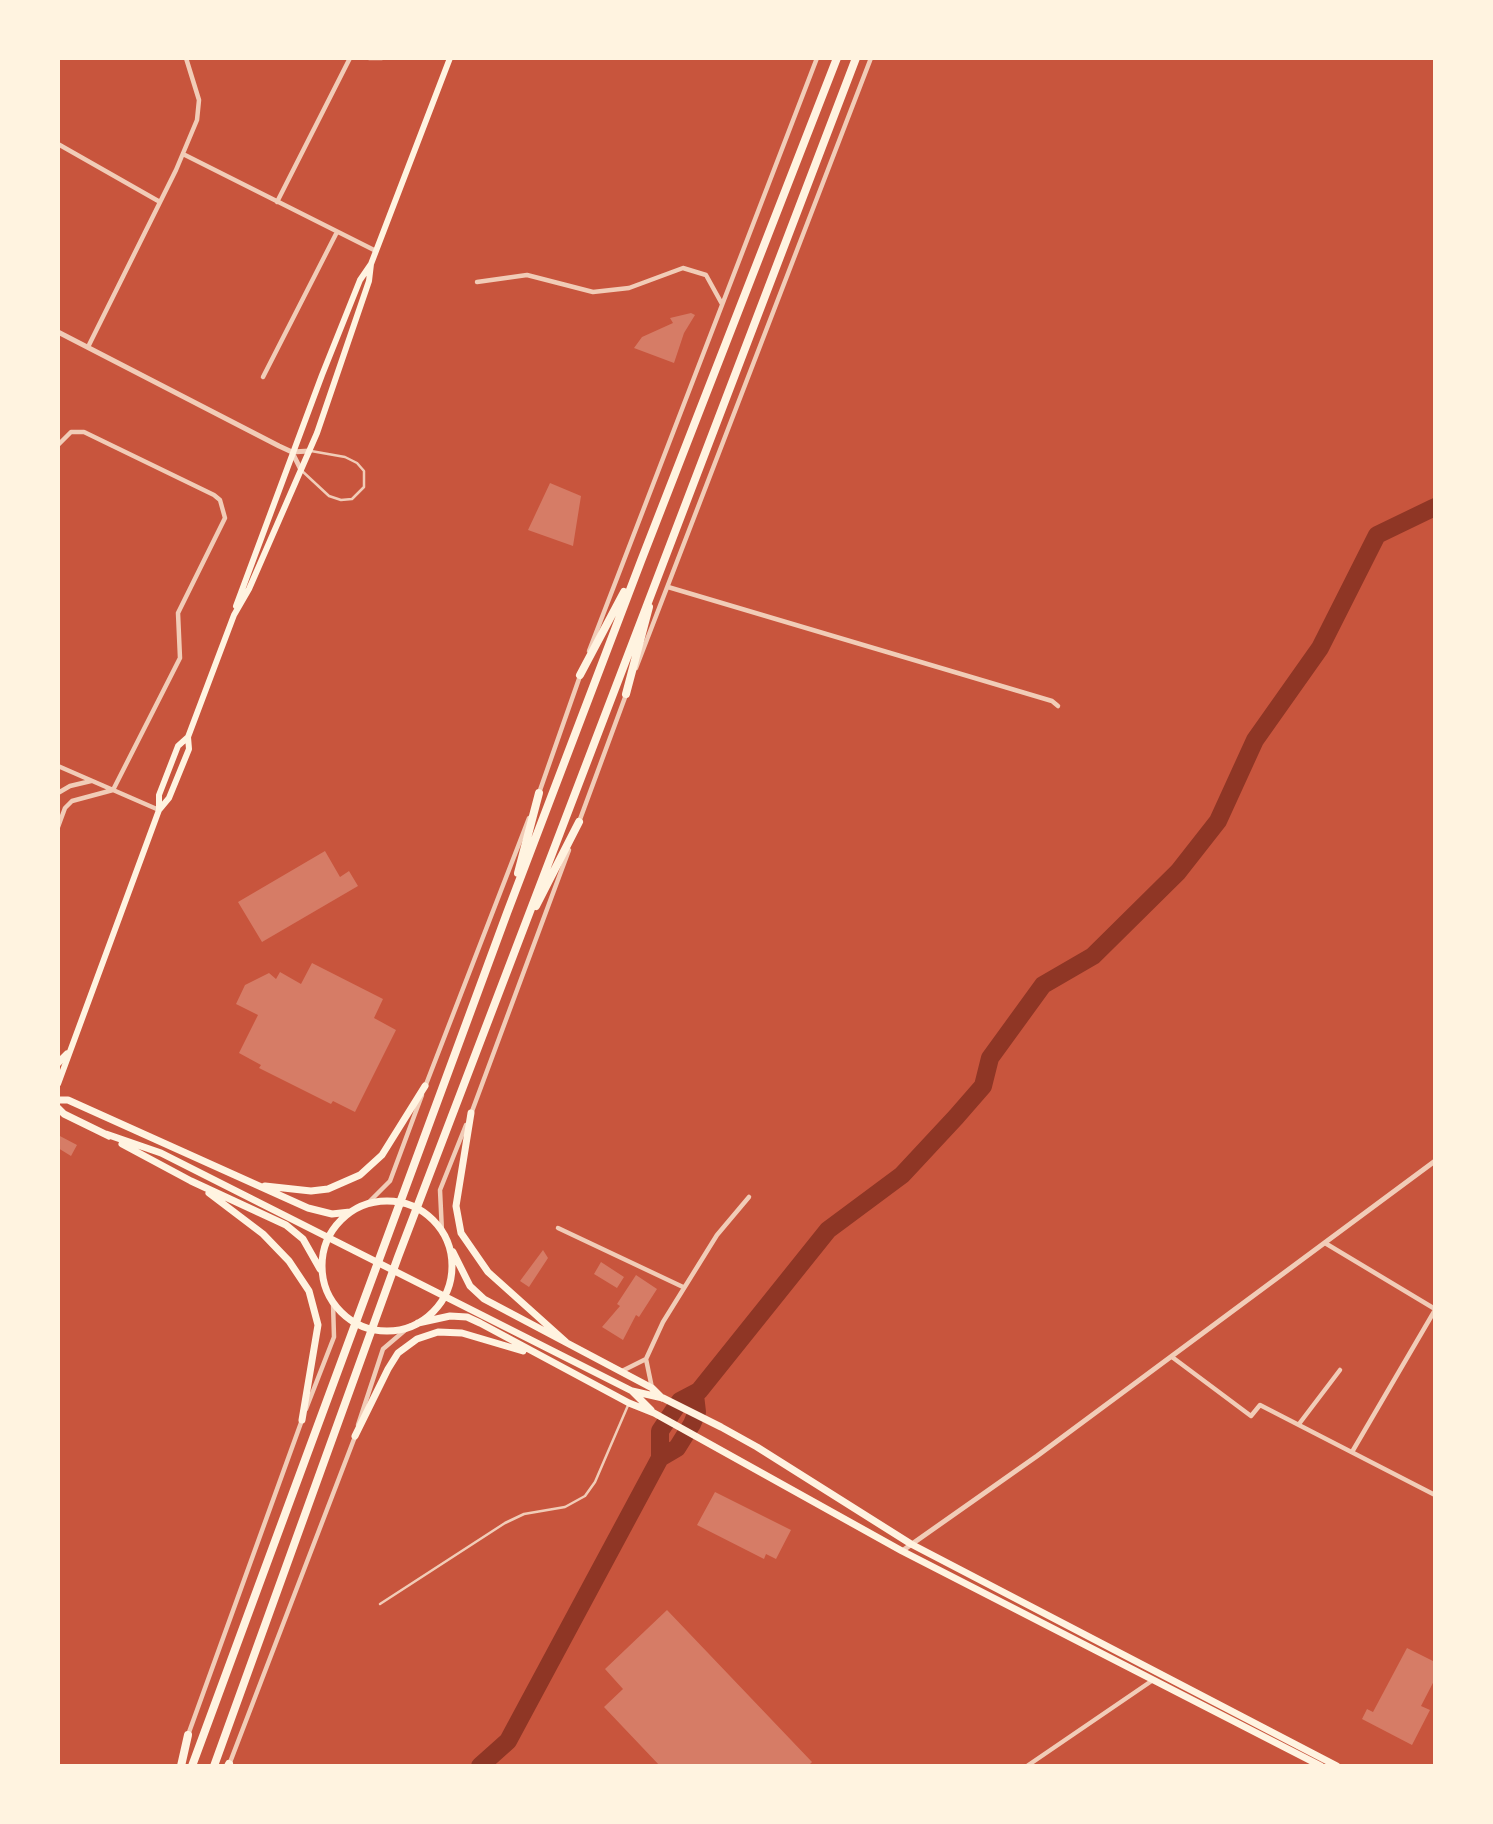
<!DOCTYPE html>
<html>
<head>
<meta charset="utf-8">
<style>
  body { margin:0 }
  #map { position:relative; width:1493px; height:1824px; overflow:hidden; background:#c8553d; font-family:Helvetica,sans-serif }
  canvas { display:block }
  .frame { position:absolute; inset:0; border:60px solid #fff3e0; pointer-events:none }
</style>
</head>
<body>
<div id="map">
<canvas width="1493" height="1824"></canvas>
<div class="frame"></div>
</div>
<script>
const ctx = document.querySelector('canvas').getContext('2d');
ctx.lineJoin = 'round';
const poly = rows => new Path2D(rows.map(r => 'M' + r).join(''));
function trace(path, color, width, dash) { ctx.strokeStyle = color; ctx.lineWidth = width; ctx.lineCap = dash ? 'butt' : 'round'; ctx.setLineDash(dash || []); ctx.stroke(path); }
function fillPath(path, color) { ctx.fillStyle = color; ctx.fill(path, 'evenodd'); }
trace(poly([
  [660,1458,660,1431,680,1401,699,1391,828,1230,902,1175,956,1117,983,1086,990,1058,1043,985,1093,956,1178,872,1218,821,1255,740,1320,648,1377,535,1435,507],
  [480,1766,508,1741,660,1458,677,1448,692,1424,697,1412,695,1395]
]), '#8f3625', 18);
fillPath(poly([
  [691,313,695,315,684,333,674,363,634,348,642,337,673,323,670,318],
  [550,483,581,496,573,546,528,530],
  [325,851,340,877,349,871,358,886,262,942,238,902],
  [312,963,383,999,374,1018,396,1030,355,1112,333,1101,331,1104,259,1068,261,1065,239,1053,258,1015,236,1004,245,985,269,973,276,979,280,972,301,984],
  [58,1135,77,1145,71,1156,58,1148],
  [543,1250,548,1258,529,1287,520,1281],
  [601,1262,624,1277,617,1288,594,1274],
  [636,1275,657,1289,639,1317,636,1315,623,1340,602,1327,620,1306,617,1304],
  [715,1492,791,1530,776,1559,766,1554,764,1559,697,1525],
  [667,1610,812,1762,808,1766,660,1766,604,1707,623,1689,605,1669],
  [1407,1648,1435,1662,1435,1679,1421,1706,1430,1710,1412,1745,1362,1719,1367,1709,1373,1712]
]), '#d67c66');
trace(poly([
  [301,470,329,496,341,500,352,499,364,487,364,471,357,463,345,457,311,451],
  [380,1604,505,1523,524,1514,565,1507,585,1496,595,1482,629,1403]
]), '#f1ccb7', 2.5);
trace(poly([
  [369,58,382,58],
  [58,144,160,202],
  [183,154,376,251],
  [277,202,350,58],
  [477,282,527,275,593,292,629,288,683,268,706,275,722,304],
  [88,347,176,170,197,120,199,100,186,58],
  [263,377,337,232],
  [58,445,71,432,84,432,214,495,220,500,225,518,178,613,180,658,113,790,72,801,65,808,58,827],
  [668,587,1052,701,1058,706],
  [589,651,817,58],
  [636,668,871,58],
  [58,766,159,810],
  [58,793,70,786,91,781],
  [539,793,580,676],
  [579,822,627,692],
  [425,1087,529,818],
  [471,1114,569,850],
  [367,1204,390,1181,422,1095],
  [558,1228,683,1287],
  [442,1232,440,1190,466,1125],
  [1325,1243,1435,1309],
  [1172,1357,1251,1416,1260,1405,1435,1495],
  [622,1371,646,1359],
  [652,1388,646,1359,663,1322,717,1235,749,1197],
  [306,1409,334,1337,333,1303],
  [1299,1424,1340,1370],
  [358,1425,383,1349,410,1326],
  [1352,1452,1435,1310],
  [188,1735,302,1420],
  [229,1765,356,1434],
  [1027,1766,1153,1680]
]), '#f1ccb7', 4.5);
trace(poly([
  [58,332,279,446,292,452,309,451],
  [292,452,301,470],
  [902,1551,1037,1456,1435,1161]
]), '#f1ccb7', 5);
trace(poly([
  [236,606,322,375,360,280,371,264,450,58],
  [159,810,159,795,178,746,188,737],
  [58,1084,159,810,169,798,189,749,188,737,234,615,249,589,317,433,369,281,371,264]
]), '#fff3e0', 6);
trace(poly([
  [58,1063,67,1054],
  [58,1100,68,1100,308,1208,332,1214,350,1212],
  [58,1108,64,1114,109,1136],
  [471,1113,456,1206,461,1233,488,1272,566,1342],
  [106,1134,161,1153,632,1391,663,1398,721,1427,757,1447,911,1544,1337,1766],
  [122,1144,191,1181,286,1225,303,1239,320,1269],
  [265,1186,311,1191,328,1189,360,1175,382,1155,425,1086],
  [209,1193,263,1234,289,1261,309,1291,318,1325,302,1420],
  '322 1266a65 65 0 1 1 130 0a65 65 0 1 1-130 0Z',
  [453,1252,470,1286,484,1299,652,1388,662,1398],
  [418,1323,450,1316,467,1317,480,1323,629,1403,654,1413,902,1551,1321,1766],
  [632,1391,651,1410],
  [355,1436,388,1369,398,1353,417,1339,438,1332,462,1333,523,1351]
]), '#fff3e0', 7);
trace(poly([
  [580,675,624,592],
  [626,694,649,607],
  [518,873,539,793],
  [536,906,579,822],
  [181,1766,188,1735],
  [192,1766,507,913,641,561,837,58],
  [214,1766,398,1257,856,58],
  [228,1766,229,1764]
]), '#fff3e0', 8);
</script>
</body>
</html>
